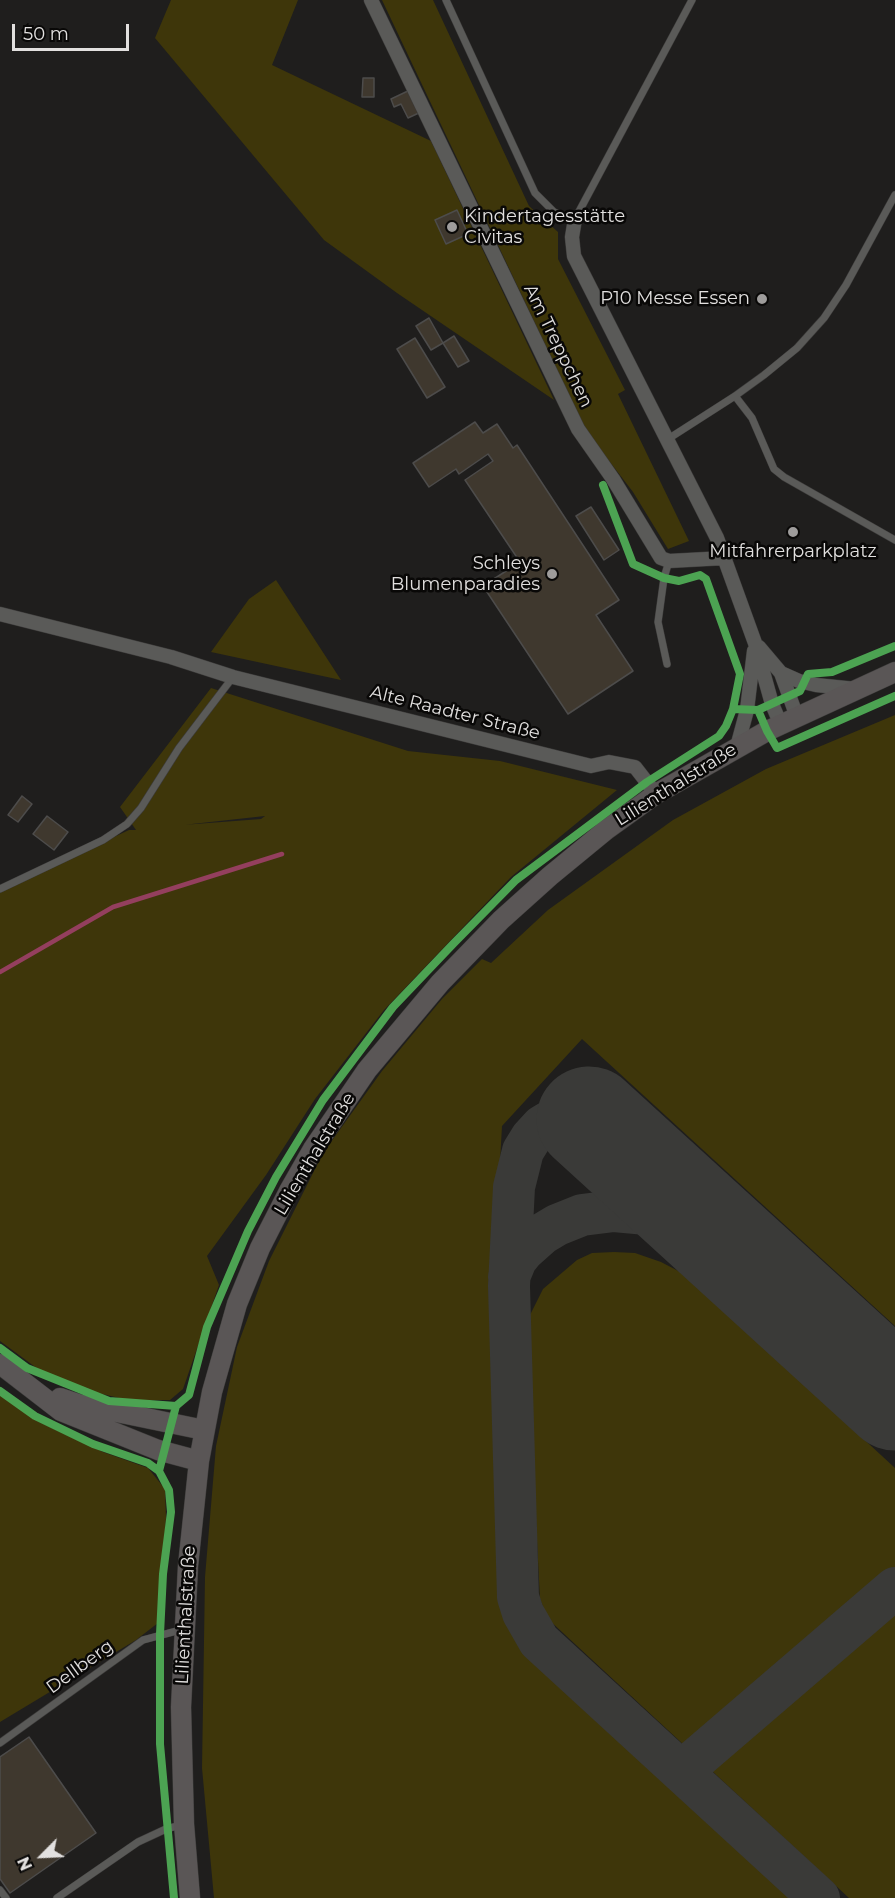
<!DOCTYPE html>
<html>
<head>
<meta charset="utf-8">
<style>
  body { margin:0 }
  #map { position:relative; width:895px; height:1898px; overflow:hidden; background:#1f1e1d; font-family:Montserrat,sans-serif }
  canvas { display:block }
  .north { position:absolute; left:12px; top:1826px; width:60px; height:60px; -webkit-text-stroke:4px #090807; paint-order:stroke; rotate:246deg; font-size:16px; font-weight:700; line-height:24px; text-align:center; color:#e2e0df }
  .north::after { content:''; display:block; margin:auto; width:21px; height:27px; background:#e2e0df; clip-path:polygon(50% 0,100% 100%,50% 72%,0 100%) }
  .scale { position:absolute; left:12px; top:24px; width:117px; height:27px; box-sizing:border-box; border:3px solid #e2e0df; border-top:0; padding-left:8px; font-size:18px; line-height:21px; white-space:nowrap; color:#e2e0df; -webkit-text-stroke:4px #090807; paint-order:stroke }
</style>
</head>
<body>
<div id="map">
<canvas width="895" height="1898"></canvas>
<div class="north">N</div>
<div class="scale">50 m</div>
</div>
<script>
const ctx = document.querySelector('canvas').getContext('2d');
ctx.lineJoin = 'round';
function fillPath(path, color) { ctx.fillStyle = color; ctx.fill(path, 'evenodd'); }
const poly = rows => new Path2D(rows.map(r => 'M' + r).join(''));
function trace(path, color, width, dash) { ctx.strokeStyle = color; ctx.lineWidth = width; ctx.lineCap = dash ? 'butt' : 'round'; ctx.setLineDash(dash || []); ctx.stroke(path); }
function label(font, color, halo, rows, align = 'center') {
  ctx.font = font + ' Montserrat,sans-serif'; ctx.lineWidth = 5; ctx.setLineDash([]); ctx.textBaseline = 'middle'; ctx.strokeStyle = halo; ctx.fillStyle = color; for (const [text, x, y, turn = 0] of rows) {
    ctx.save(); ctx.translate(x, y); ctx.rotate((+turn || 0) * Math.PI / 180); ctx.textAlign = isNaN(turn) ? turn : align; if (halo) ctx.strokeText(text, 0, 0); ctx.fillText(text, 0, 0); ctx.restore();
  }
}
fillPath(poly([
  [171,0,298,0,272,65,431,141,554,400,397,293,324,240,155,38],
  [382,0,433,0,529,206,558,232,558,259,625,390,618,394,689,541,668,549,633,492,586,431],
  [276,580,341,680,211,652,249,599],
  [211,688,408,751,500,761,617,790,511,877,384,1010,315,1099,266,1175,207,1256,219,1285,183,1389,170,1400,128,1400,89,1391,38,1369,0,1341,0,890,129,830,136,830,120,807],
  [265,816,261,819,182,825,183,825],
  [895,715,895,1326,582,1039,502,1126,491,1325,502,1602,517,1642,795,1898,214,1898,202,1768,205,1577,216,1446,237,1347,269,1261,323,1153,382,1071,442,999,482,959,491,963,548,910,673,820,766,769],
  [614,1252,635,1253,661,1262,686,1275,895,1468,895,1898,849,1898,548,1619,540,1599,527,1344,530,1315,543,1289,577,1260,592,1253],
  [0,1394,39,1422,103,1452,148,1468,165,1489,166,1518,158,1623,136,1640,0,1722]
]), '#3e360a');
trace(poly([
  [0,972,113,907,282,854]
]), '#943f5e', 4.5);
trace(poly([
  [589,1119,581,1115,562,1114,542,1126,531,1138,523,1151,514,1187,509,1286,518,1597,523,1613,539,1641,819,1898],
  [509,1277,516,1260,524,1250,542,1234,557,1225,582,1215,614,1211,647,1214,682,1224,724,1248,763,1278],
  [682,1771,895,1588]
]), '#3a3a38', 42);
trace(poly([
  [589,1119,895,1398]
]), '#3a3a38', 105);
const building = poly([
  [363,78,374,78,374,97,362,97,363,78],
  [410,90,421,112,408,118,401,104,394,107,391,99,410,90],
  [457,210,468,234,446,244,435,220,457,210],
  [429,318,443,343,431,350,416,326,429,318],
  [454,336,469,361,458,367,443,343,454,336],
  [415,338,445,387,427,398,397,349,415,338],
  [475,422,483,433,497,424,513,448,517,445,619,600,596,615,633,671,568,714,483,586,520,562,465,480,493,461,488,454,459,474,456,469,429,487,413,463,475,422],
  [591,507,619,550,604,560,576,516,591,507],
  [22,796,32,804,18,822,8,815,22,796],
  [47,816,68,832,54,850,33,834,47,816],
  [29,1737,96,1833,10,1893,0,1879,0,1757,29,1737]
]);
fillPath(building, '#3f382e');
trace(building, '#4d4c4b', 1.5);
const service = poly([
  [446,0,535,193,554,212,575,219,692,0],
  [735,396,752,418,774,469,784,477,895,540],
  [668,439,735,396,764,375,797,348,824,318,846,285,895,195],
  [667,664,658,622,664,578,669,561],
  [0,889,103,840,127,824,141,808,179,748,233,677],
  [0,1743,143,1640,184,1629],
  [0,1890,6,1898],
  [57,1898,138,1842,166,1829,181,1825]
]);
const minor = poly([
  [371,0,578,429,613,479,661,558,669,561,725,558],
  [575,219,572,237,574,256,717,538,755,643,772,704,781,725],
  [0,614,171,657,233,677,591,766,609,762,635,767,656,794],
  [759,647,781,673,799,681,816,685,856,689],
  [781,673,797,717],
  [737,747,747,710,754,651]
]);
const secondary = poly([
  [0,1364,61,1411,158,1450,199,1461],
  [60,1398,78,1404,204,1430],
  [190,1898,184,1824,181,1707,188,1566,199,1461,212,1392,237,1304,260,1248,289,1191,313,1149,367,1070,440,983,501,920,550,876,606,830,656,794,767,731,895,672]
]);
trace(service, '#3c3b3a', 8);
trace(minor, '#3c3b3a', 15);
trace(secondary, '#3c3b3a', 21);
trace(service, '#5a5a58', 7);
trace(minor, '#5a5a58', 14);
trace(secondary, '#5a5656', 20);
trace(poly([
  [733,709,758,710,800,691,808,674,832,672,895,646],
  [758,710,767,731,777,748,895,696],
  [0,1348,27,1368,109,1401,176,1406],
  [0,1391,35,1416,93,1444,148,1463,159,1471],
  [174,1898,160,1744,160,1634,163,1574,171,1512,169,1490,159,1471,176,1406,189,1395,207,1327,248,1231,276,1177,323,1100,393,1007,454,943,516,880,647,782,719,736,726,726,733,709,740,674,706,579,700,575,679,581,664,578,633,564,603,485]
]), '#4ca352', 8);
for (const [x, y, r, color] of [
  [452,227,6,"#9e9c9b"],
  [762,299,6,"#9e9c9b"],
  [793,532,6,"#9e9c9b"],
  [552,574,6,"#9e9c9b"]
]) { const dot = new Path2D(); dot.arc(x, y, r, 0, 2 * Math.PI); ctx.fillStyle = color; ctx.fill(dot); trace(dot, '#090807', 2); }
label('18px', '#e2e0df', '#090807', [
  ["Kindertagesstätte",464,217,"left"],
  ["Civitas",464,238,"left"],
  ["P10 Messe Essen",750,299],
  ["Mitfahrerparkplatz",793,552,"center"],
  ["Schleys",540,564],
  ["Blumenparadies",540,585]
], 'right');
label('18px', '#e2e0df', '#090807', [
  ["Am Treppchen",558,346,64],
  ["Alte Raadter Straße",455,713,14],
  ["Lilienthalstraße",676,785,-32],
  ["Lilienthalstraße",315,1154,-59],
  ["Lilienthalstraße",186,1615,-87],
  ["Dellberg",80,1667,-36]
]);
</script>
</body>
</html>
